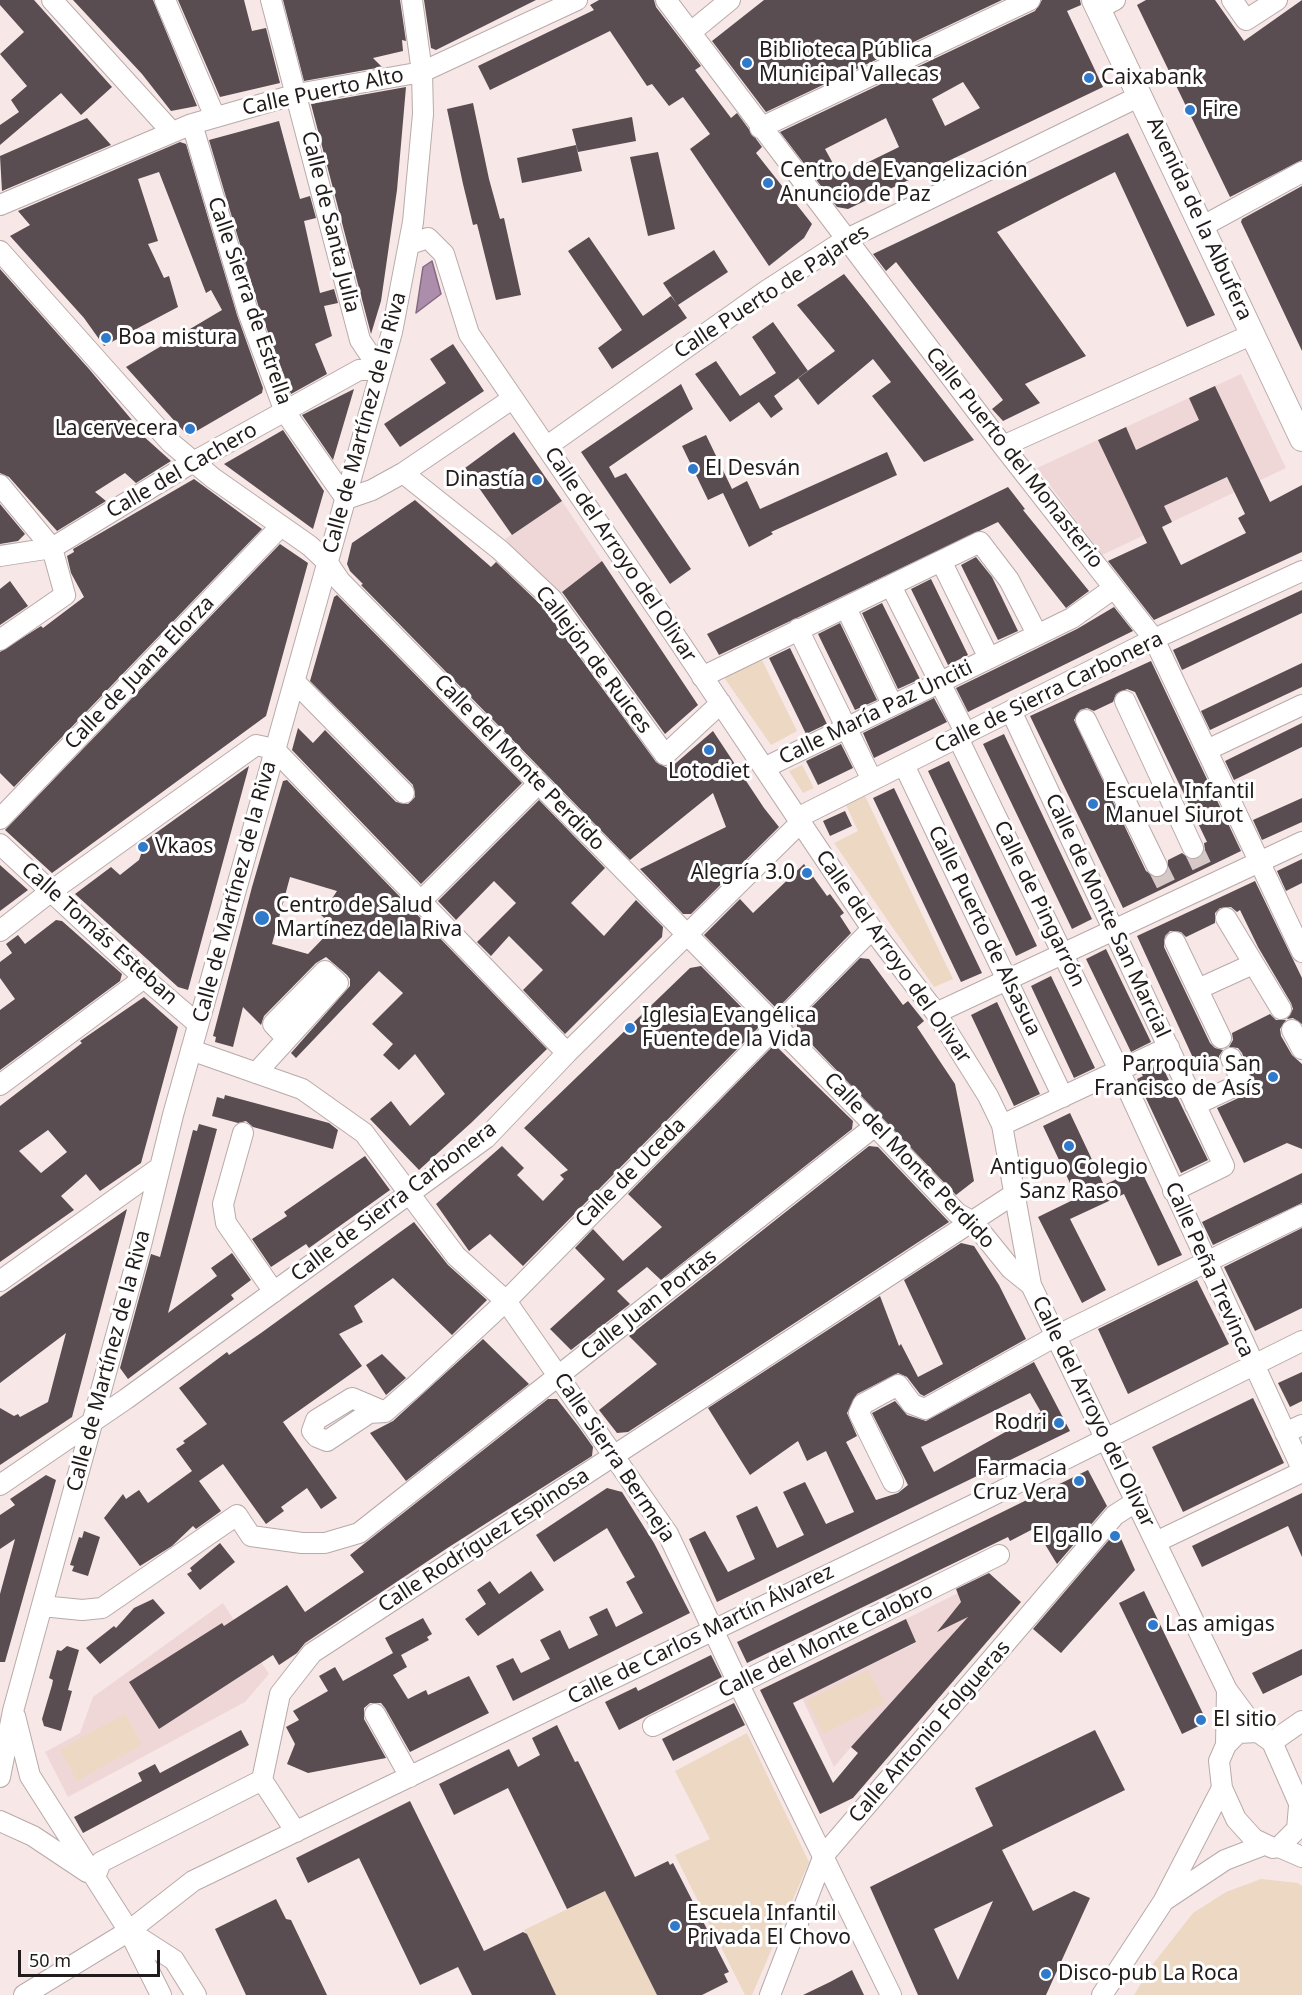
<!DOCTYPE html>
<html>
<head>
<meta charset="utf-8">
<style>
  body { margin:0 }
  #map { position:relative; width:1302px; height:1995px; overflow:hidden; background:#f7e7e7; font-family:"Noto Sans",sans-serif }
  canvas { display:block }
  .scale { position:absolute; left:18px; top:1950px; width:142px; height:27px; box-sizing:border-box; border:3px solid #211b1b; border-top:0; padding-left:8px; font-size:18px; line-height:21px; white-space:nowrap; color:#211b1b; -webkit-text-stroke:4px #fff; paint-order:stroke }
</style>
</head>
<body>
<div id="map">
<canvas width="1302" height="1995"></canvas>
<div class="scale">50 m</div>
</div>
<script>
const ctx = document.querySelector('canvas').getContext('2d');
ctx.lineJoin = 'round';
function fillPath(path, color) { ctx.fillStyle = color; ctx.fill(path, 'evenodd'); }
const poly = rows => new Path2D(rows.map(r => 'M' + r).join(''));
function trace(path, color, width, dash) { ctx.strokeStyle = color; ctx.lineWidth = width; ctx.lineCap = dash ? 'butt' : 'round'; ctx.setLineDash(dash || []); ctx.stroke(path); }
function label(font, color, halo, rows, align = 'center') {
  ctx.font = font + ' "Noto Sans",sans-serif'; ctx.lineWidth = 6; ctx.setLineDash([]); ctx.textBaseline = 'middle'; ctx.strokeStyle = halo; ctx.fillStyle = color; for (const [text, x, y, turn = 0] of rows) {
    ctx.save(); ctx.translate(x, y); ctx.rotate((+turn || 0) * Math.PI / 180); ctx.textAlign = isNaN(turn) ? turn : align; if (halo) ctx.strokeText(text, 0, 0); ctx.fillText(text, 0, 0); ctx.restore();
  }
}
fillPath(poly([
  [1241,374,1286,468,1102,555,1037,468],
  [562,501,602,561,557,596,505,539],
  [958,1593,969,1598,1001,1625,877,1769,851,1747,834,1767,802,1698,916,1643,906,1619],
  [223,1603,269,1674,245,1702,68,1797,45,1752,80,1733,93,1697]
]), '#f0d7d7');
fillPath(poly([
  [760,656,797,731,771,745,723,676],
  [802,765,814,788,803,793,789,771],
  [865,796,953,979,934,987,834,843,858,831,846,805],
  [868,1670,885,1703,823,1734,807,1700],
  [125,1714,142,1745,77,1781,60,1749],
  [747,1733,809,1862,752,1995,745,1995,675,1855,710,1839,675,1771],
  [1261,1879,1298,1883,1302,1886,1302,1995,1134,1995,1153,1964,1193,1913,1226,1892],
  [605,1891,657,1995,556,1995,524,1930]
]), '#edd8c3');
const water = poly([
  [432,261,441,294,416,313,423,267,432,261]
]);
fillPath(water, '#ad8dac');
trace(water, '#836b80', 1.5);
fillPath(poly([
  [0,0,34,0,112,87,81,115,61,93,0,145,0,125,19,112,11,100,27,86,0,54,24,32,0,5],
  [73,0,153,0,197,106,171,111,142,74],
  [178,0,244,0,252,31,266,28,280,83,220,97],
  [283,0,400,0,406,41,402,40,403,51,373,58,382,67,304,81],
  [424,0,536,0,436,50,431,48],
  [599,0,654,0,656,7,701,66,695,70,731,118,737,113,762,147,756,153,812,224,804,238,769,266,690,149,710,134,683,97,669,106,652,84,647,86,610,31,490,90,478,66,594,10,590,5],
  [764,0,1002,0,766,112,712,41],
  [1042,0,1080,0,1081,5,1067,11,1103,87,848,209,837,207,780,132,1035,11],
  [963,82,980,108,945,126,932,99],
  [886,118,899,147,840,176,825,149],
  [1146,0,1215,0,1244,41,1302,0,1302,160,1230,197,1137,5],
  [406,87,397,190,381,301,371,334,311,104],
  [473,103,489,179,500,219,504,218,521,295,496,300,477,224,473,225,463,184,447,109],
  [632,117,636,141,578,152,572,129],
  [87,118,111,145,2,191,0,156],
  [279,121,300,199,310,196,316,218,304,221,320,293,334,289,338,303,324,306,332,336,315,344,327,374,291,394,259,308,209,140],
  [1128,133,1215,315,1187,327,1115,172,1065,197,997,232,1086,356,1025,384,1040,403,1003,421,992,409,1003,400,896,262,886,271,873,254],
  [180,142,186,144,237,315,263,388,262,393,188,436,126,367,222,310,211,290,206,293,159,172,138,179,158,241,148,244,164,278,169,276,178,307,104,346,84,318,10,236,30,225,18,211],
  [576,145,582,171,522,183,517,158],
  [658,152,675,229,648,236,630,157],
  [1302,186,1302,351,1241,222,1242,219],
  [589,237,643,316,671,296,677,304,663,283,714,250,728,272,678,305,687,318,612,369,598,348,622,330,568,251],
  [0,269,89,369,142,432,141,434,171,461,136,483,125,473,95,492,106,501,57,531,9,477,0,473],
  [844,274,868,304,974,440,924,462,872,396,891,382,873,359,818,405,798,378,835,351,797,305],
  [773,322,808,371,774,396,783,409,771,418,759,402,730,422,695,374,716,361,740,396,776,373,752,337],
  [453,344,484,391,400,447,384,424,446,383,430,359],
  [681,384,693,409,609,467,615,478,626,473,691,569,670,584,581,452],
  [1215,386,1270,502,1302,485,1302,552,1154,620,1108,561,1147,543,1098,440,1126,427,1136,450,1199,420,1189,398],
  [1227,477,1245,514,1238,518,1246,533,1181,565,1162,527,1172,522,1164,506],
  [354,389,333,460,302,415],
  [283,430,324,491,313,529,224,464],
  [514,432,562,501,512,535,465,468],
  [706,435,732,489,747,481,760,509,887,452,897,475,771,532,773,534,749,547,723,493,708,500,682,446],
  [194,479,262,529,14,787,0,773,0,652,41,626,43,628,84,597,71,573,67,556,74,552,73,549],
  [1008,487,1025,509,1023,510,1089,591,1066,608,998,522,719,655,707,634],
  [415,500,491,567,496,562,543,607,656,762,669,769,713,731,764,808,779,827,691,914,683,914,640,869,726,827,713,793,630,860,361,585,363,584,350,571,347,564,352,543],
  [0,504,25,534,18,541,0,544],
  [280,544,308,563,266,716,52,873,5,830],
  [976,557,992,577,1018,631,998,640,961,565],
  [602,561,698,705,665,734,562,592],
  [931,579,968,655,948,665,911,589],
  [10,581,28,606,0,625,0,589],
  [1302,590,1302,613,1182,670,1173,650],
  [337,595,522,783,421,884,292,750,298,728,313,743,325,730,396,802,408,804,415,797,413,785,310,681,334,597],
  [882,603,920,679,898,689,862,613],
  [1114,607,1133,631,968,712,956,688,1077,629],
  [840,623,877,700,855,710,818,634],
  [790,648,827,724,806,734,769,658],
  [1151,661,1241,851,1123,908,1030,716],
  [1127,689,1135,692,1207,842,1204,843,1205,850,1199,859,1191,860,1182,853,1168,860,1167,872,1157,878,1146,871,1074,720,1080,710,1087,708,1094,711,1113,702,1116,694],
  [1302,663,1302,687,1210,730,1201,711],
  [934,698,947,722,874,758,863,733],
  [1302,723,1302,747,1234,780,1225,761],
  [1004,734,1092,919,1072,929,983,744],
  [841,744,853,768,818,785,806,761],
  [949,761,1037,946,1016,956,928,771],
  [249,766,188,990,178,987,75,894,111,867,120,875,139,860,146,840],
  [287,780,547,1049,471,1123,419,1170,370,1119,391,1101,410,1126,445,1094,415,1054,399,1070,383,1055,393,1044,372,1024,403,993,379,971,296,1058,291,1053,350,986,350,979,347,975,326,957,316,963,264,1016,261,1025,243,1007,233,1047,215,1042,216,1037,213,1036,252,887,283,781],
  [290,877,337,891,321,915,334,927,308,954,272,944],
  [894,788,982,973,961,982,873,798],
  [1302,798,1302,822,1262,840,1253,820],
  [539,800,605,868,571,903,604,936,636,900,663,927,662,937,565,1034,523,990,543,970,509,936,491,956,477,942,516,903,494,881,456,920,438,901],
  [845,811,852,826,830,836,823,821],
  [1302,859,1302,883,1286,891,1277,871],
  [804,864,827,896,830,894,844,913,840,916,851,933,777,1009,704,935,740,899,753,913],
  [0,865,28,890,0,911],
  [1255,881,1302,978,1302,1024,1293,1018,1287,1019,1293,1009,1291,1003,1258,947,1240,910,1237,912,1231,907,1220,908,1215,913,1215,923,1186,937,1181,932,1170,931,1165,936,1164,947,1210,1043,1215,1048,1223,1050,1219,1056,1220,1063,1200,1073,1137,936],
  [56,920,62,921,122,974,120,981,0,1070,0,1010,15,999,0,978,0,962,12,953,6,944,18,935,25,944],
  [1106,949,1151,1042,1131,1052,1086,959],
  [860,958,869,959,903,1005,908,1001,924,1021,917,1027,955,1084,974,1181,956,1195,797,1029,797,1022],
  [701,966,757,1023,758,1028,523,1266,490,1234,469,1251,436,1204,502,1146,524,1168,517,1175,543,1201,564,1179,560,1175,568,1170,524,1128,690,968],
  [1051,976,1095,1068,1074,1078,1031,986],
  [144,997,178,1027,141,1163,100,1191,86,1174,61,1196,74,1210,0,1262,0,1106,82,1043,80,1041],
  [48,1130,67,1152,41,1173,19,1151],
  [997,1002,1040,1094,1014,1106,971,1015],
  [1270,1014,1276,1020,1286,1020,1280,1029,1281,1036,1292,1055,1302,1064,1302,1149,1287,1143,1244,1163,1217,1108,1247,1094,1254,1085,1242,1053,1238,1048,1229,1047,1233,1040,1232,1033],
  [777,1047,853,1121,852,1129,661,1280,647,1267,617,1291,630,1304,571,1350,550,1329,605,1279,575,1248,593,1229,623,1261,662,1227,628,1194,771,1048],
  [1161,1064,1208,1160,1181,1173,1137,1079,1143,1076,1141,1073],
  [225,1095,329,1123,338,1130,333,1149,253,1127,246,1121,238,1123,212,1116,217,1097,224,1099],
  [1070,1113,1104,1185,1140,1168,1182,1255,1158,1266,1124,1194,1070,1219,1106,1290,1082,1303,1038,1217,1077,1198,1043,1126],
  [199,1124,217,1129,168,1313,217,1276,211,1268,232,1253,251,1280,231,1295,234,1299,128,1379,120,1368,151,1254,160,1257,193,1130,197,1131],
  [869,1146,878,1147,949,1222,628,1432,617,1433,599,1410,657,1364,629,1336],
  [365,1156,390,1190,309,1248,306,1244,271,1267,252,1239,287,1216,284,1212],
  [1302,1173,1302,1203,1213,1245,1202,1222],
  [127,1209,72,1417,0,1465,0,1408,14,1416,18,1414,20,1417,48,1402,66,1333,0,1383,0,1297],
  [414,1222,448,1265,487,1300,452,1335,393,1278,354,1306,363,1322,339,1334,362,1366,283,1422,337,1498,321,1509,307,1488,281,1507,284,1511,266,1524,223,1464,199,1481,221,1511,196,1529,193,1526,172,1546,140,1566,104,1518,123,1494,126,1499,139,1490,148,1503,192,1471,176,1449,185,1443,183,1441,207,1424,179,1388,227,1352,229,1355,261,1333],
  [1302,1228,1302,1308,1255,1331,1224,1267],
  [961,1243,974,1246,999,1285,1026,1339,924,1396,920,1394,907,1377,898,1373,857,1394,847,1413,857,1436,846,1442,876,1500,898,1493,908,1485,872,1413,895,1401,907,1415,926,1421,1034,1362,1070,1431,717,1602,689,1539,705,1531,728,1572,755,1559,736,1516,757,1506,777,1548,804,1535,783,1492,805,1482,826,1524,854,1512,826,1451,807,1461,798,1441,750,1475,708,1408,880,1296,899,1346,901,1344,918,1377,943,1364,904,1280],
  [1030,1393,1041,1412,934,1472,921,1447],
  [1197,1280,1229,1344,1128,1394,1098,1329],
  [483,1339,529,1384,406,1481,370,1433,393,1421],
  [382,1354,406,1378,386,1395,366,1365],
  [1302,1372,1302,1401,1290,1407,1278,1383],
  [1253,1398,1284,1463,1183,1512,1152,1447],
  [548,1399,557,1399,578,1426,593,1447,592,1456,449,1547,305,1643,297,1653,279,1665,273,1655,159,1729,129,1682,222,1623,224,1626,287,1585,305,1612,364,1572,350,1555],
  [1088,1470,1107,1506,1057,1564,1035,1528,1010,1541,1008,1537,747,1663,737,1642],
  [46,1475,56,1480,5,1662,0,1662,0,1594,15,1539,0,1549,0,1515,15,1505,10,1499],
  [607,1488,622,1492,654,1543,690,1613,513,1701,496,1666,513,1658,521,1673,550,1659,540,1640,560,1630,569,1649,598,1635,589,1617,607,1608,616,1627,643,1613,626,1582,635,1577,607,1528,554,1562,536,1535],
  [1302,1493,1302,1557,1288,1526,1202,1567,1192,1546],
  [84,1531,100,1537,88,1576,72,1571,74,1566,70,1565,79,1537,82,1538],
  [1114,1534,1119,1534,1135,1570,1061,1653,1033,1629],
  [220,1543,235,1562,200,1590,187,1574,192,1571,190,1568],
  [531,1571,544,1590,478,1636,465,1619,486,1604,477,1590,490,1581,499,1594],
  [989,1573,1021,1602,853,1798,820,1814,760,1690,906,1619,916,1642,793,1703,833,1783,858,1753,851,1747,968,1617,937,1632,961,1602,956,1589],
  [1144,1591,1207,1722,1182,1734,1119,1603],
  [153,1599,165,1613,100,1664,86,1648,114,1626,116,1628,134,1608],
  [423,1618,432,1634,427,1637,429,1640,401,1655,407,1667,393,1675,408,1699,426,1690,428,1695,469,1676,489,1713,410,1752,385,1708,381,1703,370,1703,364,1708,364,1719,386,1758,308,1773,287,1764,295,1744,286,1727,299,1720,293,1711,328,1691,319,1676,335,1667,343,1681,393,1653,385,1638],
  [67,1646,79,1650,68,1690,72,1691,61,1731,44,1726,42,1719,52,1685,53,1680,49,1678,57,1650,61,1651],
  [1302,1649,1302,1675,1263,1694,1252,1673],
  [711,1655,722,1677,619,1730,605,1702,636,1687,638,1691],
  [734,1703,745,1725,673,1761,662,1739],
  [557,1725,575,1762,578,1761,635,1877,668,1861,670,1865,673,1863,729,1972,724,1974,728,1982,702,1995,657,1995,605,1891,567,1909,508,1788,454,1815,439,1784,509,1749,518,1767,540,1755,532,1738],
  [241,1730,249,1745,83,1833,74,1817,142,1781,138,1773,155,1764,160,1773],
  [1095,1730,1125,1790,1002,1850,1033,1911,1074,1891,1090,1898,1046,1995,918,1995,870,1887,993,1826,975,1788],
  [993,1901,958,1980,934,1929],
  [410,1801,484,1951,523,1932,527,1934,556,1995,472,1995,458,1967,420,1985,359,1858,308,1883,296,1858],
  [276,1899,286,1919,291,1920,327,1995,246,1995,215,1929],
  [852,1970,864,1995,803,1995,830,1982]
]), '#594d52');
trace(poly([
  [1193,848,1203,869],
  [1157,866,1167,886]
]), '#d7c8c8', 20, [20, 10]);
const minor = poly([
  [52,0,171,131],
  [165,0,215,117],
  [271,0,360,340,380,370],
  [666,0,1003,446,1154,639,1302,952],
  [1232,0,1246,20,1277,0],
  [1098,9,1115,0],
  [691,32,730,0],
  [192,124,248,312,285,412,346,499],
  [760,128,1030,0],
  [0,205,192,124,297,94,422,72,577,0],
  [1203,226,1302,172],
  [410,244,428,238,444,254,469,334,664,619,872,929,936,1013,988,1096,1002,1125,1031,1285,1227,1690,1258,1732,1272,1742,1302,1810],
  [0,251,171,443,213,478,310,546,328,563,340,581,875,1126,957,1213,973,1222,1011,1269,1031,1285],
  [1003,446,1253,334],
  [546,447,766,291,845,240,1140,96],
  [403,473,500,550,552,599,665,755,721,703],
  [0,485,52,548,65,595,0,640],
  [346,499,372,490,403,473,512,399],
  [0,556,52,548,193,462,359,370,380,370],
  [942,563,989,658],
  [891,586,966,734],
  [846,608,892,704],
  [798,629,872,780],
  [702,677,980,542,1009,580,1037,634],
  [295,682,404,793],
  [1125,701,1193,848],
  [1012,713,1224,1166,1173,1191],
  [1086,720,1157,866],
  [958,738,1119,1070,1302,1469],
  [274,749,567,1053],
  [1207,750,1302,705],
  [904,765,1063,1097],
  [764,768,1072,618,1114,588],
  [797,818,1154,639,1302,571],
  [0,819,280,527],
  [0,844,144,978,198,1024],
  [421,901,539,783],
  [1226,918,1281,1009],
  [0,931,50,892,256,745,274,749],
  [1175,942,1221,1038],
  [1198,989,1253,964],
  [936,1013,1302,842],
  [1292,1030,1302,1049],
  [191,1050,302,1089,364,1133,456,1256,506,1301,668,1534,739,1685,891,1995],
  [256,1073,338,983,325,971,273,1024,287,1039],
  [0,1085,144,978],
  [1195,1105,1242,1083,1231,1058],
  [1002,1125,1169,1047],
  [243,1133,223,1204,226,1223,274,1292],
  [0,1281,159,1168],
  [385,1412,369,1413,327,1441,317,1437,312,1431,316,1420,352,1398,385,1412,416,1385,506,1301,872,929],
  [1285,1433,1302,1425],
  [893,1482,859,1413,863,1404,898,1385,912,1404,925,1409,1056,1336,1302,1215],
  [0,1485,126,1399,486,1138,567,1053,800,823],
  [1156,1542,1302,1472],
  [42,1606,82,1610,102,1608,237,1515,251,1536,302,1543,325,1543,359,1533,875,1126],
  [375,1714,410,1777],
  [15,1716,30,1776,129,1931,161,1995],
  [653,1726,999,1555],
  [1258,1732,1238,1733,1226,1745,1219,1761,1222,1788,1236,1819,1254,1839,1273,1848,1279,1847,1297,1829,1299,1806],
  [1272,1742,1302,1721],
  [1226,1745,1227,1690],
  [0,1777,13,1711,141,1245,173,1115,392,332,413,222,423,114,422,72,412,0],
  [262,1780,280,1694,312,1653,1014,1194],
  [262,1780,296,1832],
  [0,1821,33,1836,87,1872],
  [1279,1847,1302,1857],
  [95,1877,101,1862,262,1780],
  [1165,1900,1225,1860,1264,1845],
  [129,1931,174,1960,196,1995],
  [24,1995,129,1931,193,1881,973,1505,1302,1341],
  [770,1995,824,1855,1115,1515,1137,1501],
  [1102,1995,1163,1902,1222,1788]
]);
const major = poly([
  [1094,0,1302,439]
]);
trace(minor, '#b9aaaa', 22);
trace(major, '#b9aaaa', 26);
trace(minor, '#fff', 20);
trace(major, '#fff', 24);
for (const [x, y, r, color] of [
  [747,63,6,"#307acb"],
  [1089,78,6,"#307acb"],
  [1190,110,6,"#307acb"],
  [768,183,6,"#307acb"],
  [106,338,6,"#307acb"],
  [190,429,6,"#307acb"],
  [693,469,6,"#307acb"],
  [537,480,6,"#307acb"],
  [709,750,6,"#307acb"],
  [1093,804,6,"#307acb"],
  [143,847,6,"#307acb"],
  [807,873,6,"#307acb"],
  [262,918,8,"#307acb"],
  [630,1028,6,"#307acb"],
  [1273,1077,6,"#307acb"],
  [1069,1146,6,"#307acb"],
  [1059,1423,6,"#307acb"],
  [1079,1481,6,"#307acb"],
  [1115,1536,6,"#307acb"],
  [1153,1625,6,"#307acb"],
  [1201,1720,6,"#307acb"],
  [675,1926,6,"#307acb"],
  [1046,1974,6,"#307acb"]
]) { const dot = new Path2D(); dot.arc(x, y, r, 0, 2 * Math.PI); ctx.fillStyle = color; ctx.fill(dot); trace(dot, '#fff', 2); }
label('21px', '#211b1b', '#fff', [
  ["Biblioteca Pública",759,51],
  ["Municipal Vallecas",759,75],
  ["Caixabank",1101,78],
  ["Fire",1202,110],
  ["Centro de Evangelización",780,171],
  ["Anuncio de Paz",780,195],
  ["Boa mistura",118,338],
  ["La cervecera",178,429,"right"],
  ["El Desván",705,469],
  ["Dinastía",525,480,"right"],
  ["Lotodiet",709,772,"center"],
  ["Escuela Infantil",1105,792],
  ["Manuel Siurot",1105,816],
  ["Vkaos",155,847],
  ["Alegría 3.0",795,873,"right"],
  ["Centro de Salud",276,906],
  ["Martínez de la Riva",276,930],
  ["Iglesia Evangélica",642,1016],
  ["Fuente de la Vida",642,1040],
  ["Parroquia San",1261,1065,"right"],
  ["Francisco de Asís",1261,1089,"right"],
  ["Antiguo Colegio",1069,1168,"center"],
  ["Sanz Raso",1069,1192,"center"],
  ["Rodri",1047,1423,"right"],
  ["Farmacia",1067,1469,"right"],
  ["Cruz Vera",1067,1493,"right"],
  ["El gallo",1103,1536,"right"],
  ["Las amigas",1165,1625],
  ["El sitio",1213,1720],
  ["Escuela Infantil",687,1914],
  ["Privada El Chovo",687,1938],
  ["Disco-pub La Roca",1058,1974]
], 'left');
label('21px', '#211b1b', '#fff', [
  ["Calle Puerto Alto",323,92,-12],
  ["Avenida de la Albufera",1199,219,65],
  ["Calle de Santa Julia",330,222,76],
  ["Calle Puerto de Pajares",772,292,-33],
  ["Calle Sierra de Estrella",249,301,71],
  ["Calle de Martínez de la Riva",365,423,-75],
  ["Calle Puerto del Monasterio",1014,458,52],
  ["Calle del Cachero",182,471,-30],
  ["Calle del Arroyo del Olivar",620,555,56],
  ["Callejón de Ruices",593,660,53],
  ["Calle de Juana Elorza",140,673,-46],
  ["Calle de Sierra Carbonera",1049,693,-26],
  ["Calle María Paz Unciti",876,713,-26],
  ["Calle del Monte Perdido",519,763,46],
  ["Calle de Martínez de la Riva",235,892,-75],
  ["Calle de Pingarrón",1039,904,64],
  ["Calle de Monte San Marcial",1107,916,65],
  ["Calle Puerto de Alsasua",984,931,64],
  ["Calle Tomás Esteban",99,934,42],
  ["Calle del Arroyo del Olivar",893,957,55],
  ["Calle del Monte Perdido",909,1161,46],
  ["Calle de Uceda",631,1173,-45],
  ["Calle de Sierra Carbonera",394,1202,-37],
  ["Calle Peña Trevinca",1209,1270,66],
  ["Calle Juan Portas",649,1305,-38],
  ["Calle de Martínez de la Riva",109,1361,-75],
  ["Calle del Arroyo del Olivar",1093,1412,64],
  ["Calle Sierra Bermeja",614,1458,56],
  ["Calle Rodríguez Espinosa",484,1541,-33],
  ["Calle de Carlos Martín Álvarez",701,1635,-26],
  ["Calle del Monte Calobro",826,1641,-26],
  ["Calle Antonio Folgueras",930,1732,-49]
]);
</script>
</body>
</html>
